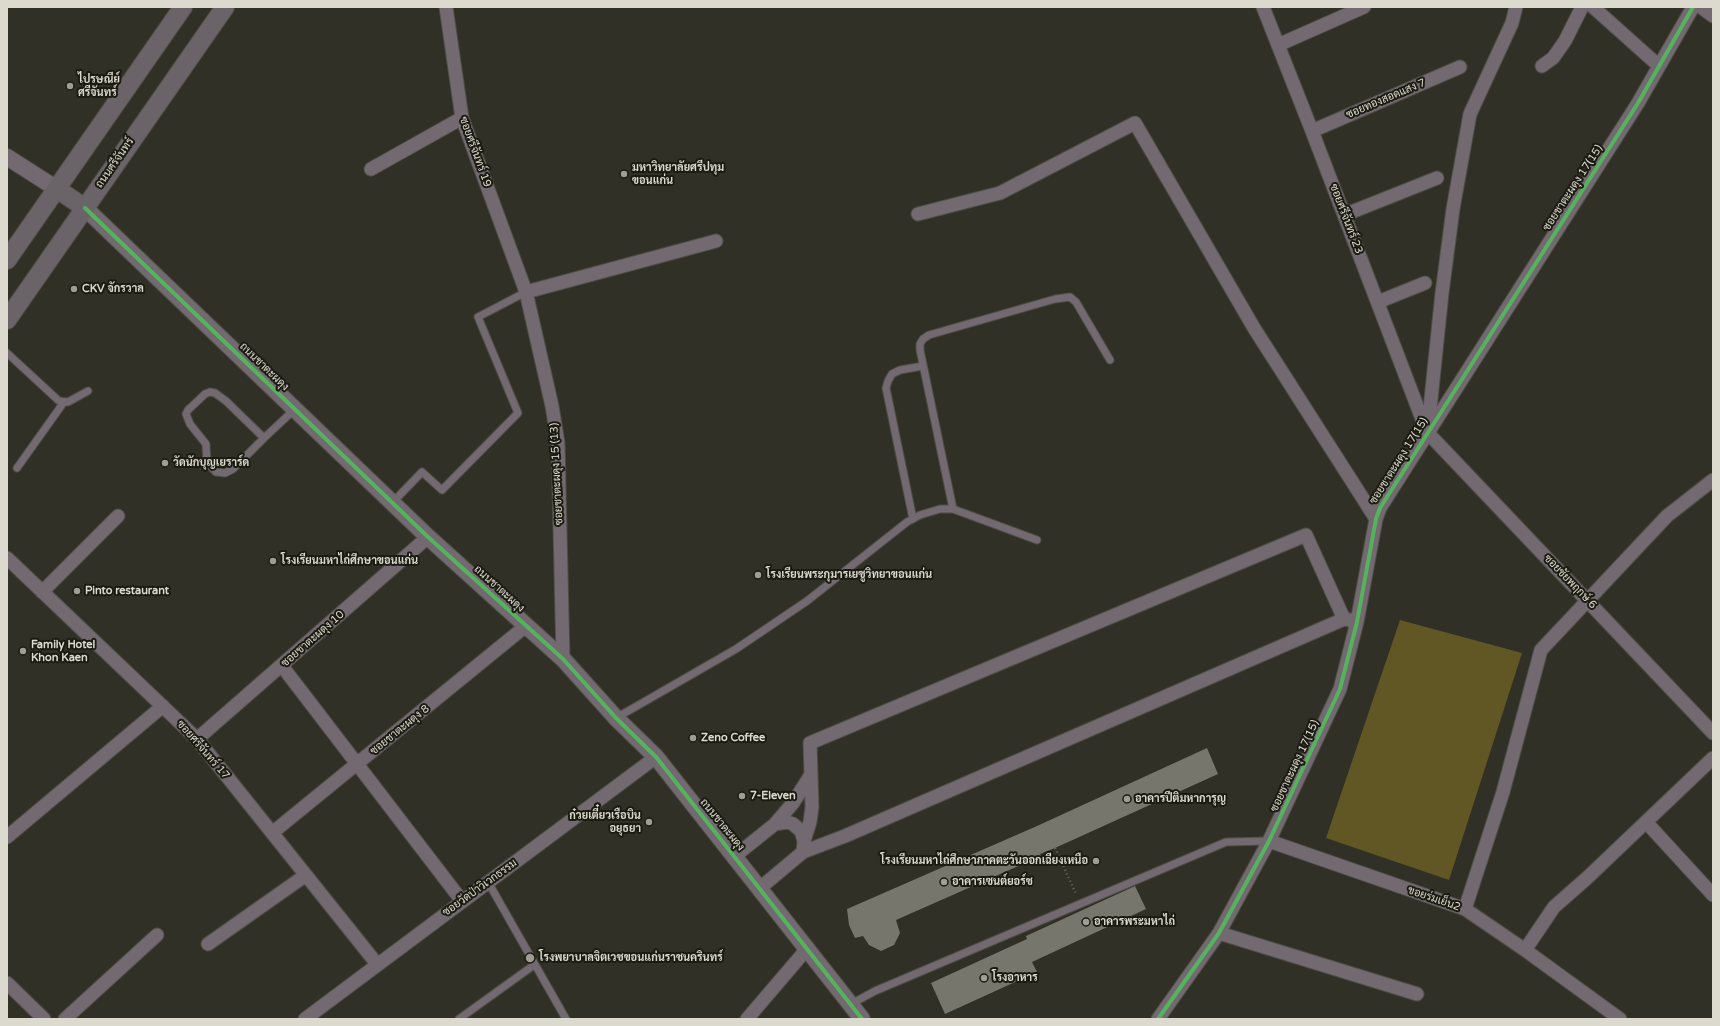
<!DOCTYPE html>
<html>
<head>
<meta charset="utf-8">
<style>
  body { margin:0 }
  #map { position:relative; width:1720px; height:1026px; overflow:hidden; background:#313026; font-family:"Varela Round",sans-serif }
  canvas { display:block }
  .frame { position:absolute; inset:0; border:8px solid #dcdacf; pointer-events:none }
</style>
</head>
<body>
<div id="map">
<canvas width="1720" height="1026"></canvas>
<div class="frame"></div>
</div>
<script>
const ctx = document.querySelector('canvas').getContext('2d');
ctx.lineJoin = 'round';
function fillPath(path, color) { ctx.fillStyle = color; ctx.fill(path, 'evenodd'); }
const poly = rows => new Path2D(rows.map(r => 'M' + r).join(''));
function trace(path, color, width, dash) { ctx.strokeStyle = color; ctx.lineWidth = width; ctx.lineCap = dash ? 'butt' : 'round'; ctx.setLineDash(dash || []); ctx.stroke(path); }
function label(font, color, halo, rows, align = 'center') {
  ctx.font = font + ' "Varela Round",Sarabun,sans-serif'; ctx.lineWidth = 4; ctx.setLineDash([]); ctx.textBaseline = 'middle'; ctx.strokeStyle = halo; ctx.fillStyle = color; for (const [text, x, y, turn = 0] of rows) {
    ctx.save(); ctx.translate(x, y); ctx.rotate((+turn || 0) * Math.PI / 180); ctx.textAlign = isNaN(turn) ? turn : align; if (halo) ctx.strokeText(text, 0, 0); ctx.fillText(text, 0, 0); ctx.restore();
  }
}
fillPath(poly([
  [1400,620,1522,653,1449,880,1326,838]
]), '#605724');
fillPath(poly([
  [1207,748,1218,774,1055,848,1040,854,1041,856,896,920,900,933,894,945,881,951,869,945,863,936,855,938,849,925,847,909,1037,826],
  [1135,886,1146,909,1032,962,1037,972,945,1014,931,983,1027,939,1026,936]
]), '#77766d');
const service = poly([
  [7,353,59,401,68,402,88,391],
  [264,438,226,401,215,393,210,392,205,394,188,410,186,414,190,424,206,444,207,463,216,472,225,473,233,469,264,438,295,409],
  [17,468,64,402],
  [393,502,422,472,442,490,518,413,478,317,526,292],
  [953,509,920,350,920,344,923,339,929,335,1055,299,1070,297,1076,302,1110,360],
  [913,519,886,388,888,381,892,374,900,370,923,366],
  [616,718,736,649,807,601,907,522,920,515,940,509,953,509,1037,540],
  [488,882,566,1019],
  [851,1004,875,991,1226,842,1269,841],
  [459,1019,534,965]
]);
const minor = poly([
  [446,7,462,118,526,292,552,406,558,443,563,659],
  [1263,7,1312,131,1427,432,1713,733],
  [1593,7,1659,66],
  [1701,7,1713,16],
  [1278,45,1364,7],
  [1542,66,1553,58,1565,41,1582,7],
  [1312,131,1460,67],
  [371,169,462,118],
  [918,214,1000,193,1135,123,1254,328,1376,519],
  [1344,215,1437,178],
  [526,292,716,241],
  [1378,302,1425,283],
  [1428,428,1442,293,1453,209,1470,114,1512,23,1516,7],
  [7,558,197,739,377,964],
  [42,592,118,516],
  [282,666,462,901],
  [197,739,428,537],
  [1646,822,1713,895],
  [775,824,793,803,810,776],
  [272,833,527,625],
  [7,837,163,706],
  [804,841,810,822,812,807,810,743,1306,535,1344,619],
  [1269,841,1465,909,1525,950,1620,1019],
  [803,852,845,836,1344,619,1350,620],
  [735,856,775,824,787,822,793,824,801,831,804,841,803,852,760,888],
  [1465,909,1503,792,1541,650,1667,516,1713,480],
  [1219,933,1417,994],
  [208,944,306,875],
  [1525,950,1554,907,1587,878,1713,758],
  [7,983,44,1019],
  [65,1019,157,935],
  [305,1019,656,757],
  [747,1019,806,950],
  [1158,1019,1219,933,1269,841,1340,689,1357,622,1376,519,1380,508,1638,103,1693,7]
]);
const tertiary = poly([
  [7,157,57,189],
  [85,208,428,537,563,659,616,718,656,757,862,1019]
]);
const secondary = poly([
  [57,189,85,208],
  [7,260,183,7],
  [7,320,225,7]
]);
trace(service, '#4f4e45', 9);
trace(minor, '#4f4e45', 15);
trace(tertiary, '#4f4e45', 18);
trace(secondary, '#4f4e45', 20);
trace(poly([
  [1055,848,1076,894]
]), '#6d6769', 2.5, [1, 3]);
trace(service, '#726971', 7);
trace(minor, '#726971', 13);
trace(tertiary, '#726971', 16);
trace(secondary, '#6a6367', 18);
trace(poly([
  [85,208,428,537,563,659,616,718,656,757,862,1019],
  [1158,1019,1219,933,1269,841,1340,689,1357,622,1376,519,1380,508,1638,103,1693,7]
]), '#56b35d', 4);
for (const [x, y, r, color] of [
  [70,86,4,"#a09e94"],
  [624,174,4,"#a09e94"],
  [74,289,4,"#a09e94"],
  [165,463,4,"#a09e94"],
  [273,561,4,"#a09e94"],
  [758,575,4,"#a09e94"],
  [77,591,4,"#a09e94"],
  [23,651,4,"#a09e94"],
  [693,738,4,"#a09e94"],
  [742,796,4,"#a09e94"],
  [1127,799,4,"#a09e94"],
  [649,822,4,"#a09e94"],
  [1096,861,4,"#a09e94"],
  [944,882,4,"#a09e94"],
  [1086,922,4,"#a09e94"],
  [530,958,5,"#a09e94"],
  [984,978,4,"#a09e94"]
]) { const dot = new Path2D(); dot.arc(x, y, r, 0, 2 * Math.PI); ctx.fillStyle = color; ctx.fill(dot); trace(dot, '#1c1b12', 1.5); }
label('bold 11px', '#dcdacf', '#1c1b12', [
  ["ไปรษณีย์",78,80],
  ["ศรีจันทร์",78,93],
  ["มหาวิทยาลัยศรีปทุม",632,168],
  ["ขอนแก่น",632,181],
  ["CKV จักรวาล",82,289],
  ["วัดนักบุญเยราร์ด",173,463],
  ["โรงเรียนมหาไถ่ศึกษาขอนแก่น",281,561],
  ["โรงเรียนพระกุมารเยซูวิทยาขอนแก่น",766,575],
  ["Pinto restaurant",85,591],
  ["Family Hotel",31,645],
  ["Khon Kaen",31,658],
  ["Zeno Coffee",701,738],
  ["7-Eleven",750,796],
  ["อาคารปีติมหาการุญ",1135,799],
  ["ก๋วยเตี๋ยวเรือบิน",641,816,"right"],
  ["อยุธยา",641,829,"right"],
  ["โรงเรียนมหาไถ่ศึกษาภาคตะวันออกเฉียงเหนือ",1088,861,"right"],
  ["อาคารเซนต์ยอร์ช",952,882],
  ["อาคารพระมหาไถ่",1094,922],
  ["โรงพยาบาลจิตเวชขอนแก่นราชนครินทร์",539,958],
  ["โรงอาหาร",992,978]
], 'left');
label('11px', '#dcdacf', '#1c1b12', [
  ["ซอยทองสอดแสง 7",1386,99,-23],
  ["ซอยศรีจันทร์ 19",475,152,70],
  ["ถนนศรีจันทร์",115,163,-55],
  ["ซอยชาตะผดุง 17(15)",1573,188,-57],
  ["ซอยศรีจันทร์ 23",1346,219,69],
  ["ถนนชาตะผดุง",264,367,44],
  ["ซอยชาตะผดุง 17(15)",1399,461,-58],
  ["ซอยชาตะผดุง 15 (13)",557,474,-93],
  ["ซอยชัยพฤกษ์ 6",1570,582,46],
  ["ถนนชาตะผดุง",499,589,42],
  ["ซอยชาตะผดุง 10",313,639,-41],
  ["ซอยชาตะผดุง 8",400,730,-39],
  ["ซอยศรีจันทร์ 17",203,750,49],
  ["ซอยชาตะผดุง 17(15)",1295,766,-65],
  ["ถนนชาตะผดุง",722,825,51],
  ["ซอยวัดป่าวิเวกธรรม",480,888,-36],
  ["ขอยร่มเย็น2",1434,899,19]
]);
</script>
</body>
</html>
